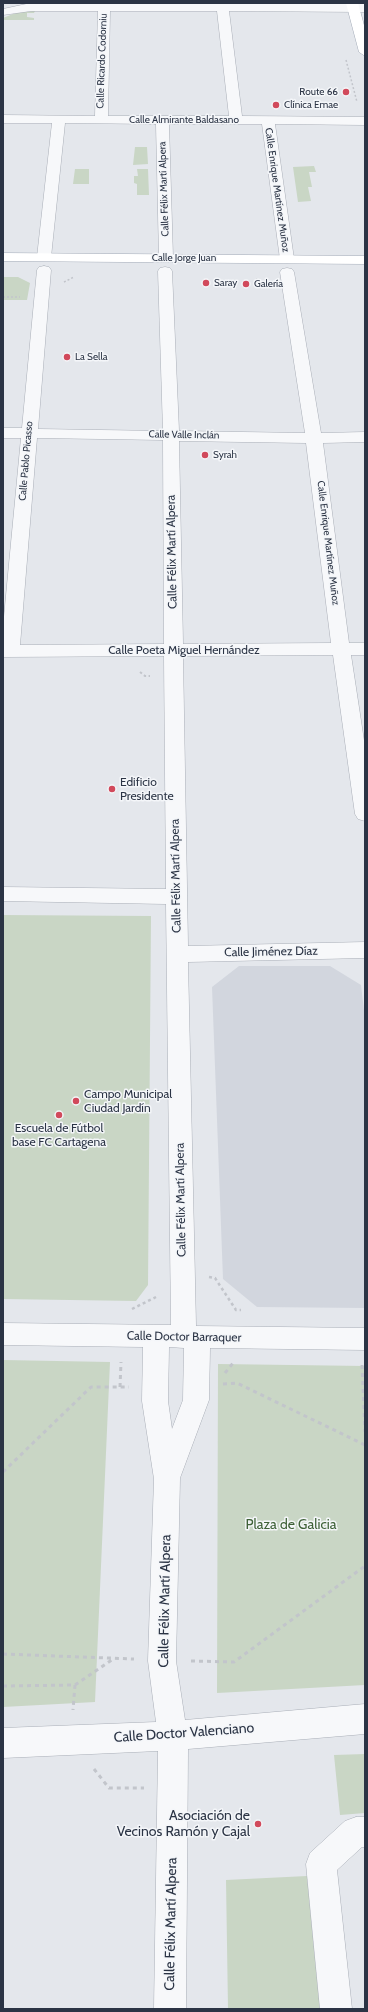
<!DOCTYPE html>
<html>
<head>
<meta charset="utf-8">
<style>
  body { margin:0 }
  #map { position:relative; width:368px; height:2012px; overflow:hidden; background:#e4e7ec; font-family:Cabin,sans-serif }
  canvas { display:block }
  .frame { position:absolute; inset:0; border:4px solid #2b3445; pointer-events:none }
</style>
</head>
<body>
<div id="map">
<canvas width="368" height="2012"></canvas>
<div class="frame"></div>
</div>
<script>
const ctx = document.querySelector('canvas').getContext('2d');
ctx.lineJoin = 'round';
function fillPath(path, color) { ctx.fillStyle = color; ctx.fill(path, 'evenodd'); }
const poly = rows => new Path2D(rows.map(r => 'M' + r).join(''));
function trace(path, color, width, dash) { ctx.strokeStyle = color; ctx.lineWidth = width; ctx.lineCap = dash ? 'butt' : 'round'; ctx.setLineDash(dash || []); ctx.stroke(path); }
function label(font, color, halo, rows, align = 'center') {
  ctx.font = font + ' Cabin,sans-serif'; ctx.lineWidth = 3; ctx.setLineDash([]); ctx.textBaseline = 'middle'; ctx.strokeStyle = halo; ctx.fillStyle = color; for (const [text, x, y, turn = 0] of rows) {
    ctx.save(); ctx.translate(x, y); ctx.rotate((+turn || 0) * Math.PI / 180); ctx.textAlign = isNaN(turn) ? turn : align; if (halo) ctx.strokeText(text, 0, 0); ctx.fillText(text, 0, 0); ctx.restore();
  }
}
fillPath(poly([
  [239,966,330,966,361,985,365,1019,365,1308,257,1307,223,1279,212,987]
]), '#d2d6de');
fillPath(poly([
  [35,11,34,13,27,13,27,17,34,18,34,20,3,20,3,18,18,12],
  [135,147,147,147,148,164,133,165],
  [314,166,316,172,309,172,312,187,308,187,311,201,298,202,293,167],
  [75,169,89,169,89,184,73,184],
  [137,169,148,169,149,195,137,195,137,184,134,183,134,176,138,176],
  [3,277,18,277,30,283,27,300,3,300],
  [3,915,151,916,148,1285,136,1301,3,1299],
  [3,1360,110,1362,95,1702,3,1707],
  [218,1364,365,1366,365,1685,217,1693],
  [365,1754,365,1813,340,1815,334,1755],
  [307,1876,320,2009,228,2009,226,1880]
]), '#c9d6c5');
const minor = poly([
  [31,3,365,4,365,12,229,11,242,116,365,117,365,125,275,124,294,259,292,262,287,263,282,262,280,259,262,124,169,124,173,258,171,261,166,262,161,261,159,258,156,124,65,123,51,257,49,260,39,260,37,257,52,123,3,123,3,115,95,116,98,11,31,11,3,15,3,9,31,3],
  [110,11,217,11,229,116,108,116,110,11],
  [44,266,49,267,51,270,38,429,163,431,158,271,160,268,165,267,170,268,172,271,179,431,305,433,280,272,282,269,287,268,292,269,294,272,321,433,365,432,365,442,323,443,349,643,365,643,365,655,351,655,365,747,365,821,358,819,355,814,333,655,183,656,188,946,365,942,365,958,188,962,196,1326,365,1328,365,1350,210,1348,209,1400,180,1478,176,1661,185,1720,365,1704,365,1734,188,1749,186,2009,154,2009,158,1751,3,1758,3,1728,156,1722,148,1661,154,1479,142,1401,143,1347,3,1345,3,1323,171,1325,166,904,3,901,3,887,166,889,164,656,3,657,3,627,21,438,3,438,3,428,22,428,37,270,39,267,44,266],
  [37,438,163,440,164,644,20,645,37,438],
  [179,441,306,443,331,643,183,644,179,441],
  [169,1347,184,1348,183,1400,172,1429,168,1401,169,1347],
  [356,1817,365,1817,365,1847,362,1847,337,1870,352,2009,320,2009,306,1864,310,1853,345,1821,356,1817]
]);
const major = poly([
  [346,3,358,3,365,29,365,56,359,52,346,3],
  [3,253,365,256,365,264,3,261,3,253]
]);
trace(minor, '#a9aeb7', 1);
trace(major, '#a3abb8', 1);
trace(poly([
  [346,60,357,102],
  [256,279,268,285],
  [64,282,74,277],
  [3,297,20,297]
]), '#c2c5cb', 1.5, [2, 2]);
trace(poly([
  [140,672,145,676,150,676]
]), '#c2c5cb', 2, [2.5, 2.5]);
trace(poly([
  [209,1277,215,1278,236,1310,241,1310],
  [132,1309,156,1297]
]), '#c2c5cb', 2.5, [3, 3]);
trace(poly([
  [362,1365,365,1432],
  [225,1373,233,1363],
  [223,1384,237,1383,365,1445],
  [120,1387,121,1362],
  [3,1472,91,1387,129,1387],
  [3,1654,134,1659],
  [191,1661,234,1662,365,1566],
  [75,1685,113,1659],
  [3,1686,75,1685,73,1710],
  [94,1769,109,1788,144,1788]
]), '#c2c5cb', 3, [4, 4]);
fillPath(minor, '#f7f8fa');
fillPath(major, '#fff');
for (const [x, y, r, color] of [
  [346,92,4,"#d1495b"],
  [276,105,4,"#d1495b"],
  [206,283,4,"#d1495b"],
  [246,284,4,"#d1495b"],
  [67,357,4,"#d1495b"],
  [205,455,4,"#d1495b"],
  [112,789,4,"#d1495b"],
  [76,1101,4,"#d1495b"],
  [59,1115,4,"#d1495b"],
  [258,1824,4,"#d1495b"]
]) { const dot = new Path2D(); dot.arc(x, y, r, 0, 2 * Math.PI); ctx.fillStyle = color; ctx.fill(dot); trace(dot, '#f4f6f9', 1.5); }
label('10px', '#2b3445', '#f4f6f9', [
  ["Calle Ricardo Codorniu",102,61,-88],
  ["Calle Almirante Baldasano",184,120],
  ["Calle Félix Martí Alpera",164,189,-92],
  ["Calle Enrique Martínez Muñoz",277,190,82],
  ["Calle Jorge Juan",184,258],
  ["Calle Valle Inclán",184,435,1],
  ["Calle Pablo Picasso",26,461,-85],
  ["Calle Enrique Martínez Muñoz",328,543,83]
]);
label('10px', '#2b3445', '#f4f6f9', [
  ["Route 66",338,92,"right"],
  ["Clínica Emae",284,105],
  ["Saray",214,283],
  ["Galería",254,284],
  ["La Sella",75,357],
  ["Syrah",213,455]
], 'left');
label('12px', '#2b3445', '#f4f6f9', [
  ["Calle Félix Martí Alpera",172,552,-91],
  ["Calle Poeta Miguel Hernández",184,650],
  ["Calle Félix Martí Alpera",176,876,-91],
  ["Calle Jiménez Díaz",271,952,-1],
  ["Calle Félix Martí Alpera",181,1200,-91],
  ["Calle Doctor Barraquer",184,1337,1]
]);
label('12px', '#2b3445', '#f4f6f9', [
  ["Edificio",120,782],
  ["Presidente",120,796],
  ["Campo Municipal",84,1094],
  ["Ciudad Jardín",84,1108],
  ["Escuela de Fútbol",59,1128,"center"],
  ["base FC Cartagena",59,1142,"center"]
], 'left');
label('14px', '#3f6138', '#f4f6f9', [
  ["Plaza de Galicia",291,1525]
]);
label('14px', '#2b3445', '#f4f6f9', [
  ["Calle Félix Martí Alpera",165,1601,-89],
  ["Calle Doctor Valenciano",184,1733,-4],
  ["Calle Félix Martí Alpera",171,1924,-89]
]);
label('14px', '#2b3445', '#f4f6f9', [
  ["Asociación de",250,1816],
  ["Vecinos Ramón y Cajal",250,1832]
], 'right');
</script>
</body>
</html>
